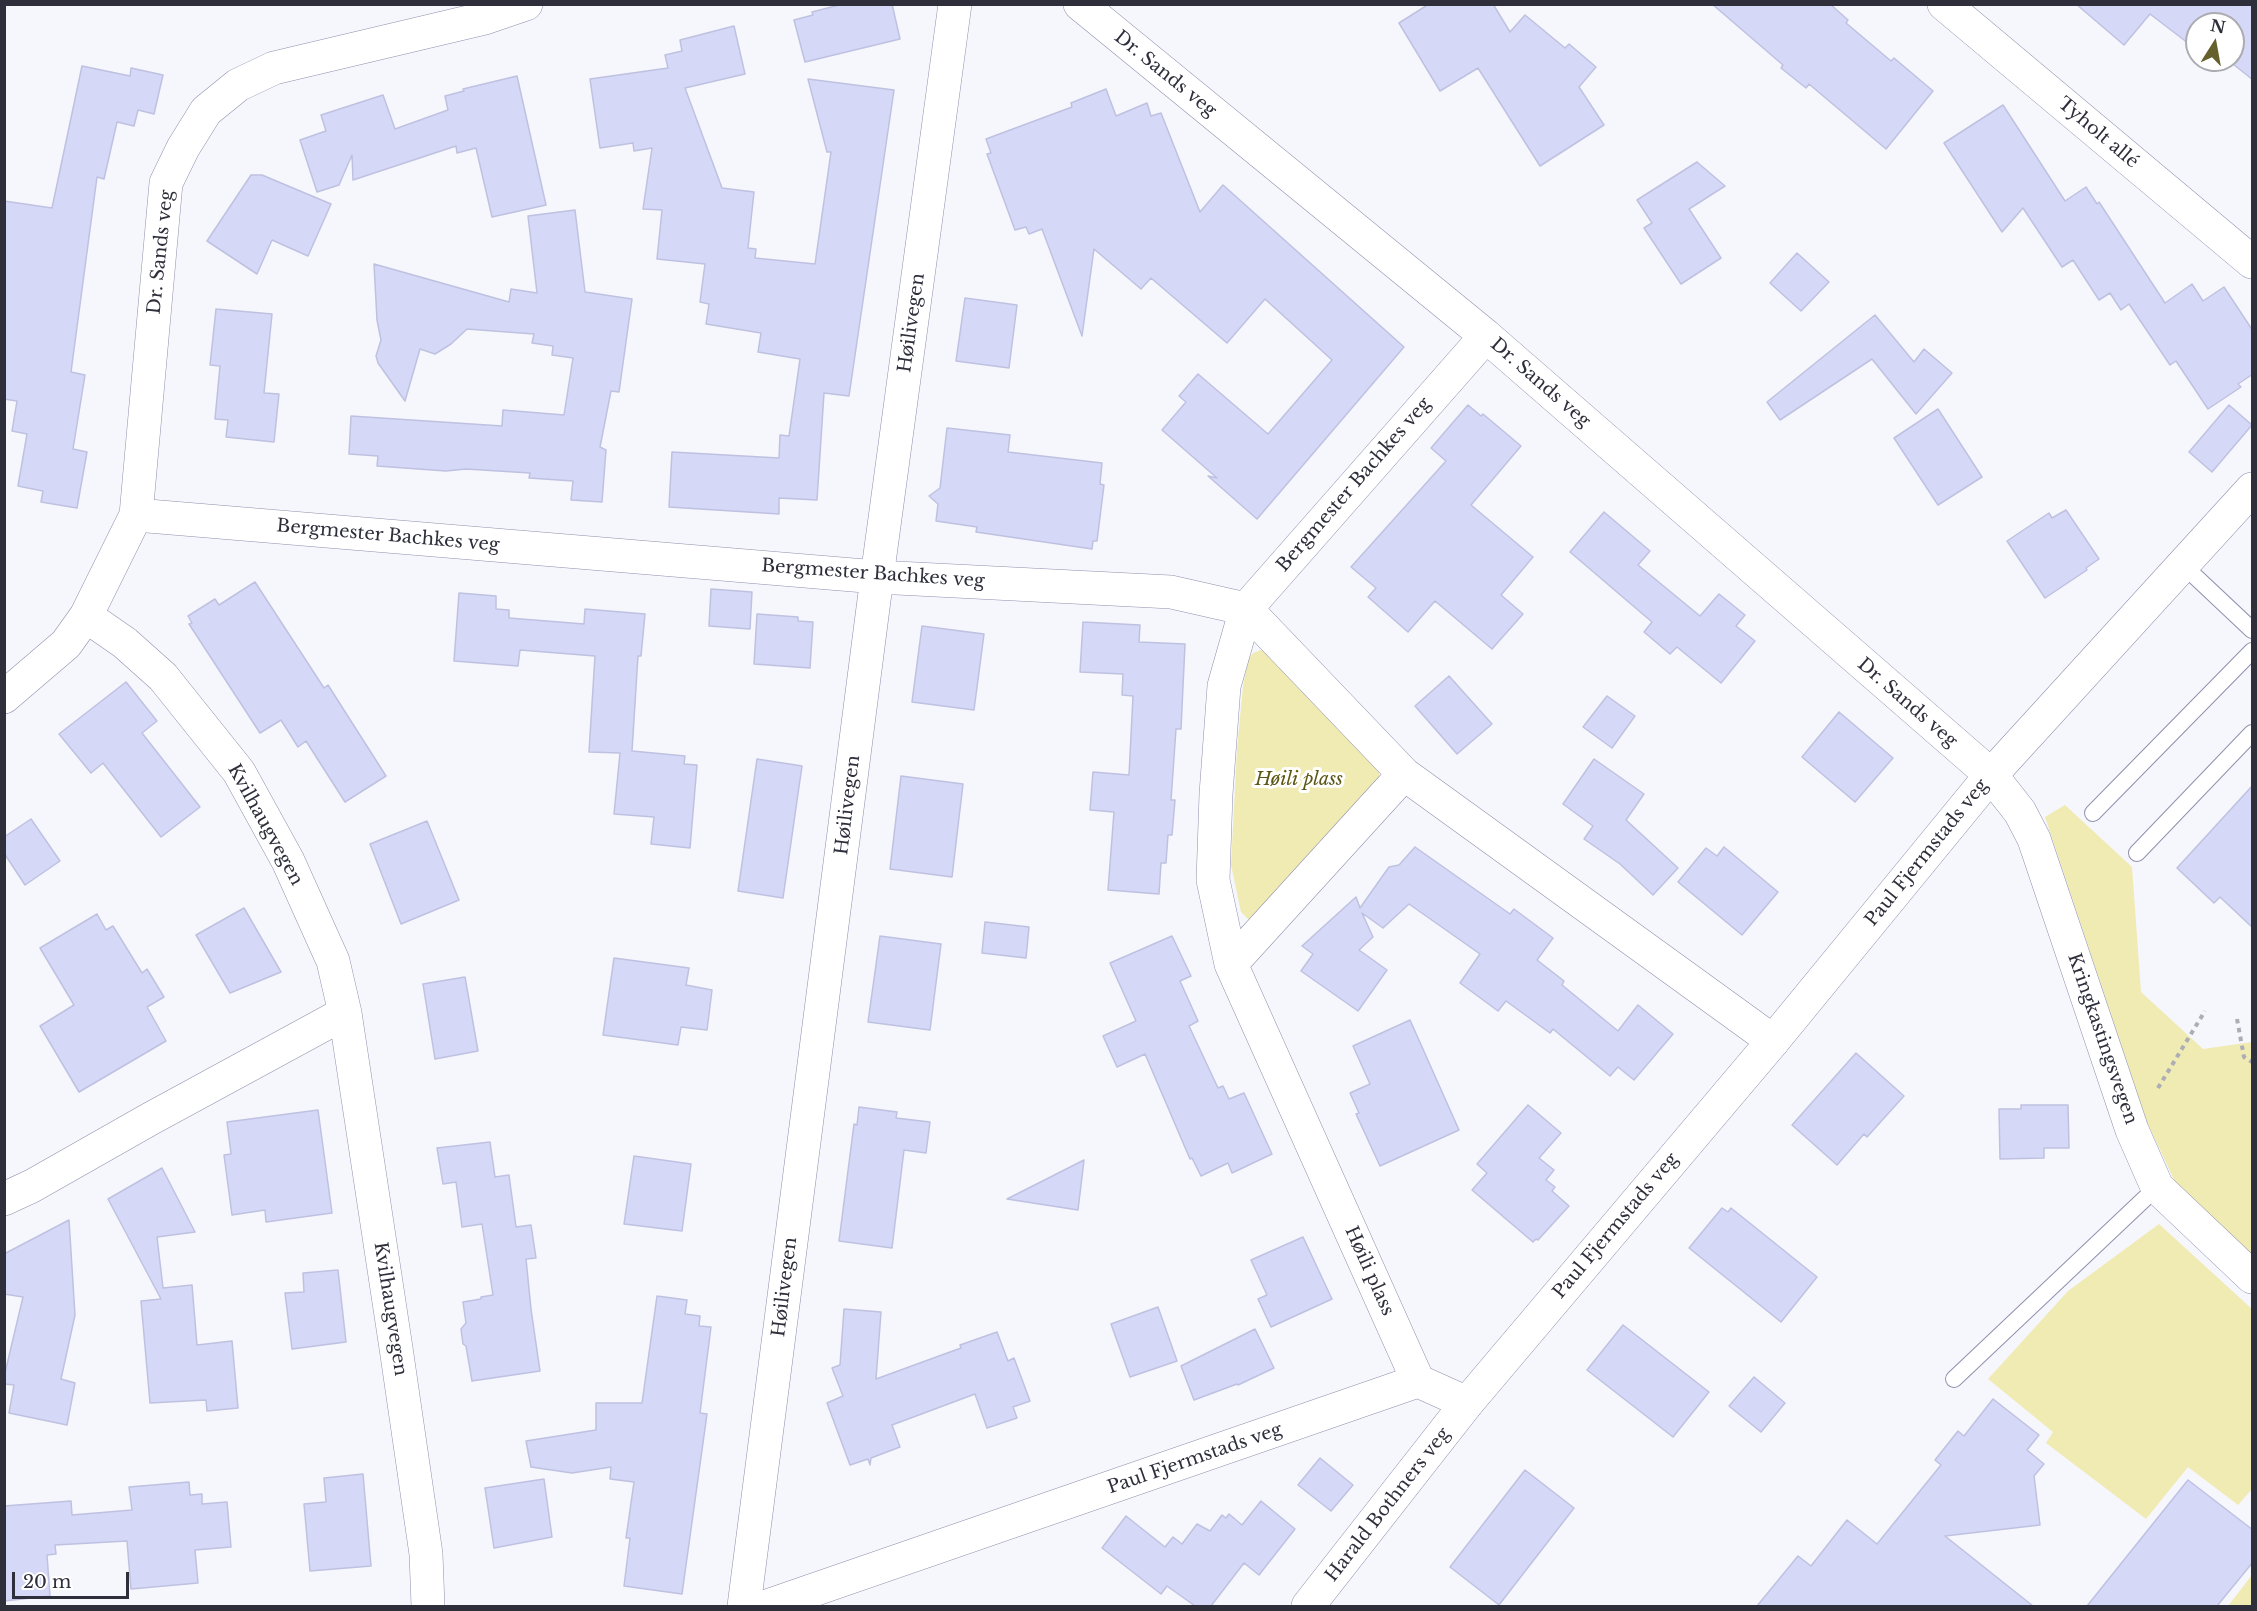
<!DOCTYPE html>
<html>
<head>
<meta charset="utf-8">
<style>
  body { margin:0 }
  #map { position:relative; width:2257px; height:1611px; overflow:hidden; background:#f6f6fd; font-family:"Libre Baskerville",serif }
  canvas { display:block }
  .frame { position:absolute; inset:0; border:6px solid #2e2f3b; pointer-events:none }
  .north { position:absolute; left:2185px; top:12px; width:60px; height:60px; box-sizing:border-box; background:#fff; border:2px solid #abacb1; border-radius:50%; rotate:11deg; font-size:16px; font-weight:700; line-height:24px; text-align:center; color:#2e2f3b }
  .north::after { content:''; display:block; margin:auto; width:21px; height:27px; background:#65602c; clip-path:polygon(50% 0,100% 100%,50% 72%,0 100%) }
  .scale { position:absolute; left:12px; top:1572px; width:117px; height:27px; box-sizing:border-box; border:3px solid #2e2f3b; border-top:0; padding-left:8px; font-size:18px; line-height:21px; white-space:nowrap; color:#2e2f3b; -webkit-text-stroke:4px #fff; paint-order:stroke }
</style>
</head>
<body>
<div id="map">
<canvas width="2257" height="1611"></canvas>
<div class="frame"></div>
<div class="north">N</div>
<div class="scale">20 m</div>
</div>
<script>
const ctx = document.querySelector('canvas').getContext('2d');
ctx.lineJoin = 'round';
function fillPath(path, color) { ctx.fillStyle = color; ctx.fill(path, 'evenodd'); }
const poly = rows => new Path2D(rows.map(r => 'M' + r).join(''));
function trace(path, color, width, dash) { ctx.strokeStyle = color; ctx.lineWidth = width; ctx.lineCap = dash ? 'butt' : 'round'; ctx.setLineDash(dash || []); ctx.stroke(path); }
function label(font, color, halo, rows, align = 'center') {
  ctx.font = font + ' "Libre Baskerville",serif'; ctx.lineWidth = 6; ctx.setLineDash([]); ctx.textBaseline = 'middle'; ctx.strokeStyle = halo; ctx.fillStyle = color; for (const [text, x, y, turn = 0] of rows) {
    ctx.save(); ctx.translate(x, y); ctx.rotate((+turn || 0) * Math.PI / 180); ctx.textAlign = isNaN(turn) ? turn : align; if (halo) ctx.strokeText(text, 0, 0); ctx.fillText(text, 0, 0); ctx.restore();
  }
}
fillPath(poly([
  [1261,650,1270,651,1379,772,1380,787,1252,923,1241,912,1231,865,1237,750,1243,686,1248,660,1253,653],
  [2065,805,2132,867,2141,992,2203,1049,2252,1042,2252,1254,2175,1182,2147,1122,2045,817],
  [2159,1224,2252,1309,2252,1489,2238,1505,2188,1467,2146,1519,2046,1443,2053,1432,1988,1379,2068,1291],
  [2252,1575,2252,1606,2228,1606]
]), '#f0ebb2');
const building = poly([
  [843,4,892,4,900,39,805,62,794,20,813,15,812,12,843,4],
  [1429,4,1493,4,1510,32,1525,15,1565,48,1569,44,1596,67,1579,87,1604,125,1540,166,1478,68,1440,91,1399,23,1429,4],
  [1712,4,1830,4,1848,20,1846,23,1891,61,1894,58,1933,91,1886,149,1809,84,1806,88,1781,68,1783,65,1712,4],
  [2076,4,2253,4,2253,80,2228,60,2233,60,2233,24,2197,24,2197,50,2150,14,2124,45,2076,4],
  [734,26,745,74,685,88,722,188,754,192,748,248,756,249,755,258,815,264,831,152,827,152,808,79,894,90,849,396,824,393,817,500,779,498,779,514,669,507,672,452,779,458,780,435,789,436,800,359,758,352,761,333,706,324,709,304,700,302,705,264,657,259,662,210,643,209,652,148,634,151,633,143,600,148,590,79,668,68,665,55,682,51,680,40,734,26],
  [82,66,130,76,131,68,163,75,154,114,138,110,134,126,117,122,104,179,97,177,71,372,85,375,73,449,87,452,77,508,41,502,43,491,18,486,27,434,12,431,17,401,4,399,4,201,52,208,82,66],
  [517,76,546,205,492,217,476,148,457,153,456,146,353,180,352,155,339,185,317,192,300,140,326,131,321,115,383,95,395,129,448,110,445,96,464,91,463,89,517,76],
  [1106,89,1116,116,1147,103,1151,116,1161,113,1200,212,1223,185,1404,347,1257,519,1208,476,1217,478,1162,430,1186,402,1179,396,1198,374,1268,434,1332,360,1265,299,1227,343,1151,278,1141,289,1094,249,1082,336,1042,229,1029,234,1026,227,1015,230,987,154,991,153,986,139,1072,107,1071,103,1106,89],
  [2003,105,2065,201,2086,187,2097,204,2099,202,2165,303,2192,284,2203,301,2224,287,2253,331,2253,374,2238,384,2241,387,2208,409,2176,361,2170,365,2129,304,2121,310,2110,293,2099,300,2073,260,2062,267,2023,208,2002,232,1944,143,2003,105],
  [1697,162,1725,186,1689,209,1721,258,1681,284,1644,228,1652,223,1637,200,1697,162],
  [251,175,262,175,331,204,308,256,272,240,257,274,207,241,251,175],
  [575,210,585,292,632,299,619,392,611,391,600,447,606,450,602,502,571,500,573,481,529,478,530,473,466,469,446,471,377,466,378,456,349,454,351,416,502,426,503,410,564,415,573,358,552,355,553,346,532,343,534,334,467,329,451,344,435,354,420,349,405,401,378,363,376,356,381,340,377,320,374,264,509,302,511,289,537,293,528,216,575,210],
  [1797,253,1829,282,1801,311,1770,283,1797,253],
  [965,298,1017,305,1009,368,956,361,965,298],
  [216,309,272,314,264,393,279,394,274,442,226,437,228,420,215,419,220,366,210,365,216,309],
  [1875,315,1914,362,1924,349,1952,373,1916,414,1872,359,1780,420,1767,402,1875,315],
  [1468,405,1481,416,1483,414,1521,446,1471,505,1533,557,1501,595,1523,614,1492,649,1435,601,1408,632,1368,597,1376,588,1351,567,1446,461,1431,448,1468,405],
  [2229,405,2252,425,2212,472,2189,452,2229,405],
  [1938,409,1982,477,1938,505,1894,438,1938,409],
  [947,428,1010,435,1008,452,1102,463,1100,484,1104,485,1097,541,1093,541,1092,549,976,532,977,527,936,521,938,504,929,496,940,488,947,428],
  [2066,510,2099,559,2086,568,2087,570,2045,598,2007,541,2049,513,2052,518,2066,510],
  [1604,512,1650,551,1638,565,1700,616,1719,594,1745,615,1736,626,1755,641,1721,683,1677,647,1670,654,1644,632,1652,622,1570,552,1604,512],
  [255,582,324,688,328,685,386,776,345,802,306,741,298,747,281,720,260,733,189,624,192,623,188,616,215,599,219,605,255,582],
  [711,589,752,592,750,629,709,626,711,589],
  [459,593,496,596,496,609,509,610,509,618,584,624,585,609,645,614,641,656,638,656,632,751,685,756,684,764,697,765,690,848,651,844,654,817,614,814,620,753,589,752,595,656,520,650,518,666,454,661,459,593],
  [757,614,798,617,798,621,813,622,810,668,754,664,757,614],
  [1083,622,1140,625,1139,642,1185,644,1181,729,1176,729,1171,800,1175,800,1172,835,1168,835,1166,863,1161,863,1159,894,1108,890,1114,812,1090,810,1093,772,1129,775,1133,696,1122,695,1123,674,1080,672,1083,622],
  [922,626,984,634,974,710,912,702,922,626],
  [1449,676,1492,724,1457,754,1415,706,1449,676],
  [126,682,157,721,142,733,200,807,161,837,103,763,91,773,59,734,126,682],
  [1607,696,1635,716,1612,748,1583,727,1607,696],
  [1839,712,1893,758,1855,802,1802,757,1839,712],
  [757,759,802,766,783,898,738,891,757,759],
  [1594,759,1644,794,1626,820,1678,868,1653,895,1620,864,1584,839,1593,826,1563,804,1594,759],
  [901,776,963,784,952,877,890,869,901,776],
  [2253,785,2253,928,2220,897,2214,903,2177,868,2253,785],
  [31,819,60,861,25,885,4,853,4,837,31,819],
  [427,821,459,900,401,924,370,844,427,821],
  [1415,847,1510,914,1514,909,1553,938,1537,960,1564,981,1562,985,1618,1031,1638,1005,1673,1034,1634,1080,1618,1067,1610,1076,1553,1029,1550,1033,1506,1001,1498,1011,1460,983,1480,954,1409,904,1383,928,1362,913,1373,937,1359,950,1387,970,1358,1011,1301,971,1313,954,1302,946,1356,897,1360,908,1389,867,1399,865,1415,847],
  [1724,847,1778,892,1742,935,1678,882,1706,848,1717,856,1724,847],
  [244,908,281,972,230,993,196,935,244,908],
  [97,914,106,930,113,926,142,973,147,969,164,997,147,1007,166,1041,79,1092,40,1026,74,1005,40,948,97,914],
  [985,922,1029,927,1026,958,982,953,985,922],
  [880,936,941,944,930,1030,868,1022,880,936],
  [1172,936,1191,976,1180,981,1198,1021,1189,1026,1218,1088,1223,1086,1229,1099,1244,1093,1272,1154,1232,1173,1228,1163,1201,1176,1192,1158,1190,1159,1145,1054,1117,1067,1103,1036,1136,1021,1110,963,1172,936],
  [614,958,689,968,686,985,712,990,707,1030,681,1027,678,1045,603,1035,614,958],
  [465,977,478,1051,435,1059,423,984,465,977],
  [1410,1020,1459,1130,1380,1166,1356,1114,1359,1113,1350,1093,1370,1084,1353,1046,1410,1020],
  [1856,1053,1904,1096,1867,1137,1864,1134,1837,1165,1792,1125,1856,1053],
  [1528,1105,1561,1133,1539,1158,1554,1170,1546,1180,1555,1187,1552,1191,1569,1206,1538,1240,1536,1239,1533,1242,1472,1190,1487,1173,1477,1164,1528,1105],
  [2021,1105,2068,1105,2069,1148,2044,1148,2044,1158,2000,1159,1999,1109,2021,1109,2021,1105],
  [859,1107,897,1112,896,1118,930,1122,926,1153,904,1150,892,1248,839,1241,854,1124,857,1125,859,1107],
  [318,1110,332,1213,266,1222,265,1210,232,1215,224,1155,231,1154,227,1122,318,1110],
  [490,1142,495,1177,509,1175,516,1227,531,1225,536,1258,526,1259,531,1309,540,1371,472,1381,466,1346,463,1344,461,1329,466,1323,463,1302,481,1299,481,1297,493,1295,482,1224,462,1227,456,1182,443,1184,437,1148,490,1142],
  [634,1156,691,1164,682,1231,624,1224,634,1156],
  [1084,1160,1078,1210,1007,1199,1084,1160],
  [162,1168,195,1232,157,1237,163,1288,192,1285,197,1345,232,1341,238,1408,207,1411,206,1400,150,1403,141,1301,161,1299,108,1199,162,1168],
  [1722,1208,1728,1212,1731,1208,1817,1277,1781,1322,1689,1248,1722,1208],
  [69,1220,75,1315,61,1379,75,1383,67,1425,9,1413,14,1385,4,1384,4,1377,23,1297,4,1294,4,1254,69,1220],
  [1303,1237,1332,1299,1271,1327,1258,1299,1267,1295,1251,1260,1303,1237],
  [338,1270,346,1342,292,1349,285,1293,304,1292,303,1273,338,1270],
  [657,1296,687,1300,685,1314,700,1316,699,1326,711,1327,700,1413,707,1414,682,1594,624,1586,630,1538,626,1538,634,1482,610,1479,611,1467,572,1473,531,1467,526,1441,596,1430,596,1403,642,1403,657,1296],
  [1158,1307,1177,1361,1130,1377,1111,1324,1158,1307],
  [844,1309,881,1312,876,1379,961,1348,960,1345,997,1332,1008,1361,1014,1358,1030,1401,1013,1407,1017,1418,987,1428,975,1394,892,1425,900,1447,871,1458,870,1465,868,1459,850,1465,827,1403,843,1396,832,1368,840,1365,844,1309],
  [1623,1325,1709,1392,1673,1437,1587,1370,1623,1325],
  [1255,1329,1274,1368,1238,1385,1237,1384,1194,1400,1181,1366,1255,1329],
  [1754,1377,1785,1403,1761,1432,1729,1406,1754,1377],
  [1993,1399,2039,1435,2027,1450,2044,1464,2034,1476,2040,1525,1945,1536,2033,1606,1757,1606,1798,1556,1811,1566,1847,1520,1877,1544,1941,1465,1935,1460,1958,1431,1964,1436,1993,1399],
  [1320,1458,1353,1485,1331,1511,1298,1485,1320,1458],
  [1525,1470,1574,1508,1499,1605,1450,1567,1525,1470],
  [363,1474,371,1566,310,1571,304,1504,326,1502,324,1478,363,1474],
  [544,1479,552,1537,494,1548,485,1488,544,1479],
  [2188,1480,2253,1530,2253,1562,2217,1606,2087,1606,2188,1480],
  [189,1482,190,1495,202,1494,202,1504,227,1502,231,1547,195,1550,198,1583,131,1589,127,1541,55,1545,56,1554,47,1555,50,1596,4,1601,4,1506,71,1501,72,1515,132,1510,129,1487,189,1482],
  [1261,1501,1295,1529,1259,1575,1244,1563,1211,1606,1195,1606,1167,1586,1161,1594,1102,1548,1126,1516,1165,1547,1173,1537,1182,1544,1197,1524,1210,1531,1222,1515,1226,1518,1229,1514,1242,1525,1261,1501]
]);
fillPath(building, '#d6d8f8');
trace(building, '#bfc1e0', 1.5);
const lane = poly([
  [2183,565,2252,630],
  [2093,813,2252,651],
  [2137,853,2252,733],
  [1954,1379,2157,1187]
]);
const street = poly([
  [1080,4,1486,336,1991,775,2020,812,2034,839,2132,1130,2157,1187,2252,1277],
  [1944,4,2252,262],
  [136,515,877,577,1171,592,1246,609,1486,336],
  [1246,609,1224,686,1216,794,1213,880,1231,964,1418,1381],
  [1246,609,1404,774,1773,1041],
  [86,616,125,643,163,677,239,772,288,861,333,961,345,1013,396,1348,426,1554,428,1606],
  [4,697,66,644,86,616,136,515,166,183,183,148,206,111,238,85,274,68,485,18,526,4],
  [1231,964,1404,774],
  [4,1199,32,1186,150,1119,345,1013],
  [744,1606,877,577,955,4],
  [767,1606,1418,1381,1467,1403]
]);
const secondary = poly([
  [1308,1606,1467,1403,1773,1041,1991,775,2252,489]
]);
trace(lane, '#8f90ad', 18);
trace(street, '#8f90ad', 34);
trace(secondary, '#8f90ad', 34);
trace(poly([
  [2237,1019,2244,1057,2252,1062],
  [2158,1088,2205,1011]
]), '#adadb6', 4, [4.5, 4.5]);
trace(lane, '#fff', 16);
trace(street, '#fff', 33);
trace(secondary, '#fff', 33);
label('18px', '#2e2f3b', '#fff', [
  ["Dr. Sands veg",1165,74,39],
  ["Tyholt allé",2098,133,40],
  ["Dr. Sands veg",161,252,-84],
  ["Høilivegen",912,323,-82],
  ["Dr. Sands veg",1540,383,41],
  ["Bergmester Bachkes veg",1354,485,-49],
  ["Bergmester Bachkes veg",388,536,5],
  ["Bergmester Bachkes veg",873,574,4],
  ["Dr. Sands veg",1907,703,41],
  ["Høilivegen",848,805,-83],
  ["Kvilhaugvegen",265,825,61],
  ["Paul Fjermstads veg",1927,853,-51],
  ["Kringkastingsvegen",2102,1039,71],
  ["Paul Fjermstads veg",1616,1226,-50],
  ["Høili plass",1369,1271,66],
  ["Høilivegen",785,1287,-83],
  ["Kvilhaugvegen",390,1309,81],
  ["Paul Fjermstads veg",1195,1459,-19],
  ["Harald Bothners veg",1388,1505,-52]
]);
label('italic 18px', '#5c5615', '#fff', [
  ["Høili plass",1299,780]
]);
</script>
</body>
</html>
